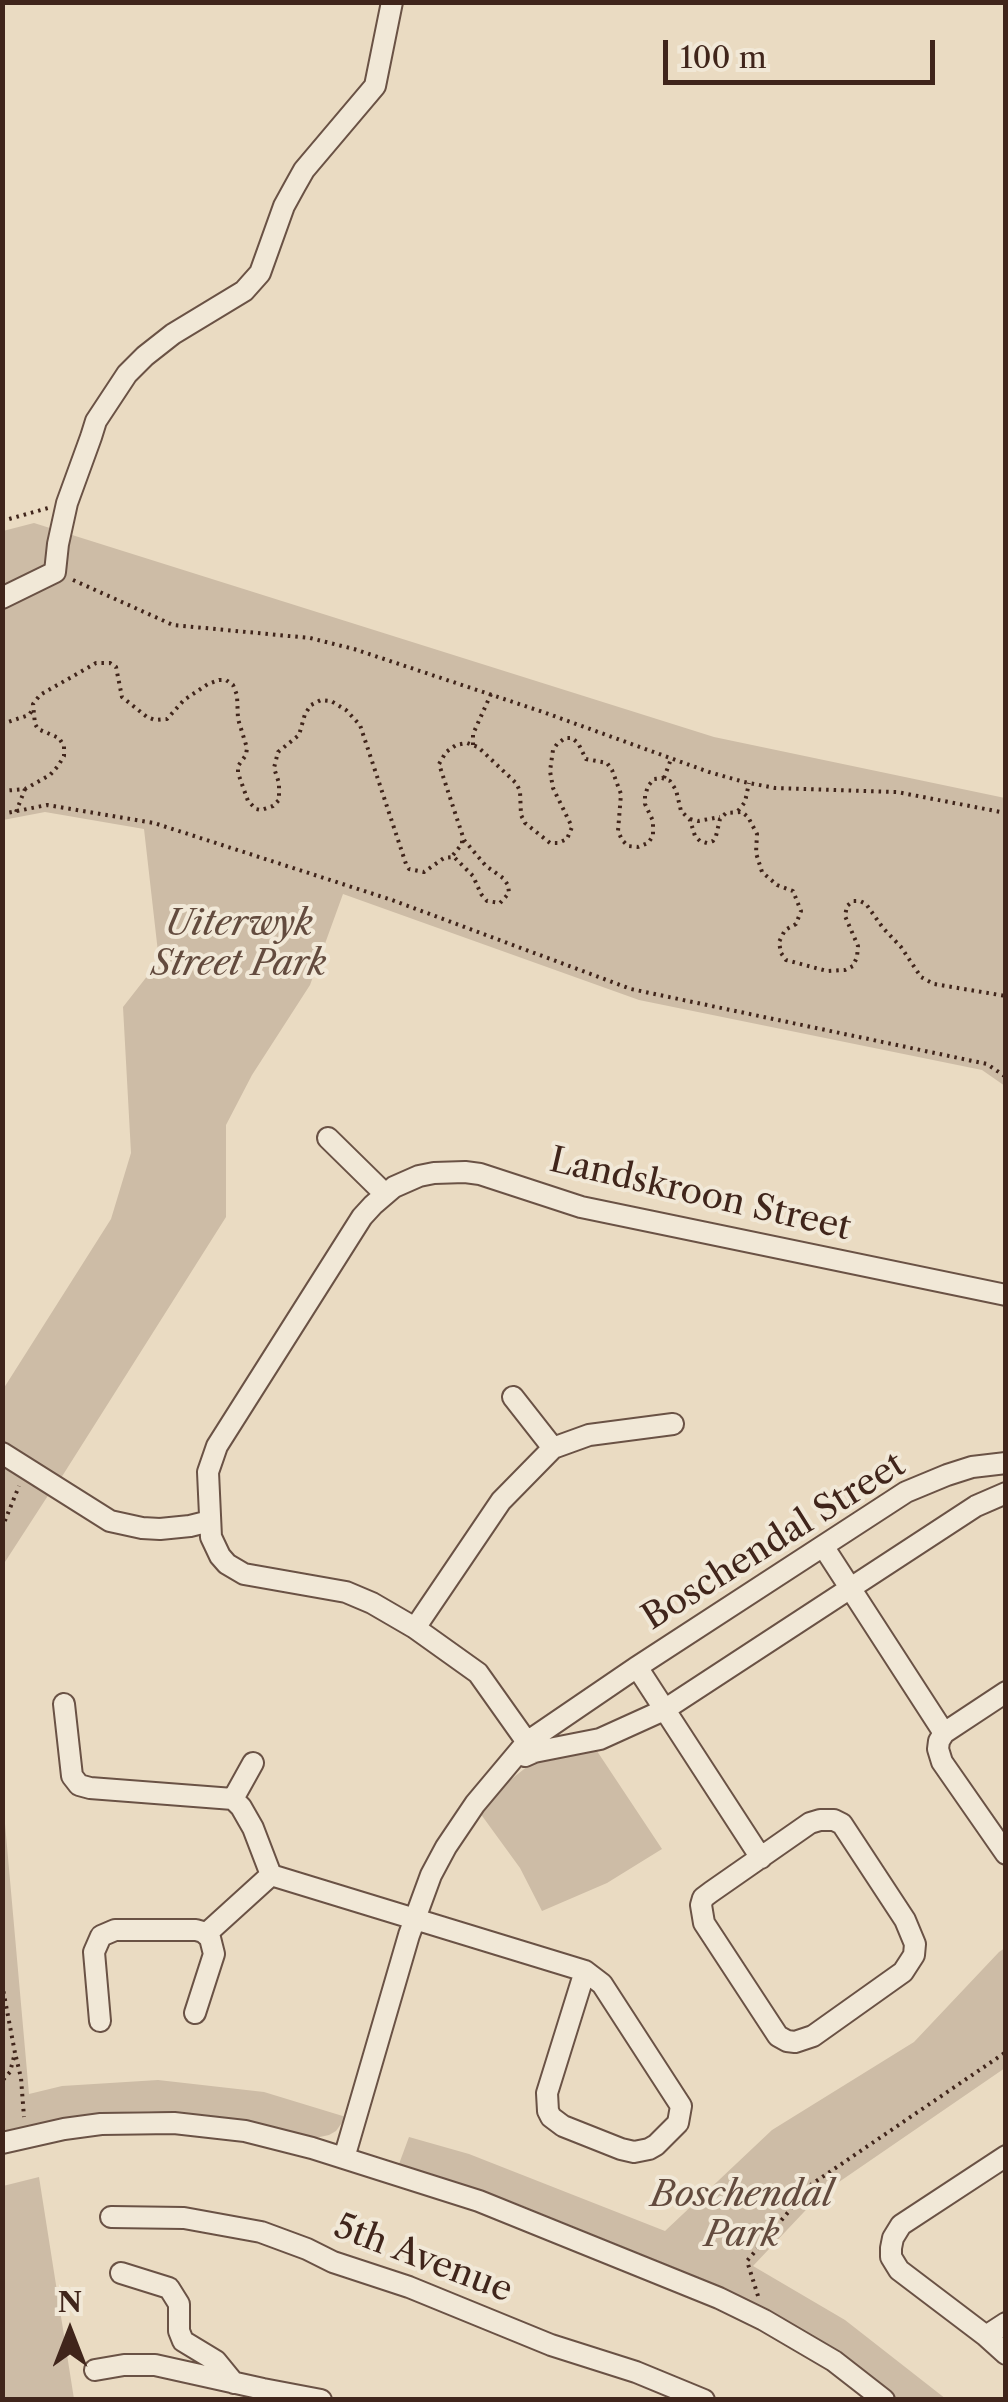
<!DOCTYPE html>
<html>
<head>
<meta charset="utf-8">
<style>
  body { margin:0 }
  #map { position:relative; width:1008px; height:2402px; overflow:hidden; background:#eadbc2; font-family:"Libre Caslon Text",serif }
  canvas { display:block }
  .frame { position:absolute; inset:0; border:5px solid #40251b; pointer-events:none }
  .north { position:absolute; left:20px; top:2282px; width:100px; height:100px; -webkit-text-stroke:8px #f1e8d7; paint-order:stroke; rotate:0deg; font-size:28px; font-weight:700; line-height:40px; text-align:center; color:#40251b }
  .north::after { content:''; display:block; margin:auto; width:35px; height:45px; background:#40251b; clip-path:polygon(50% 0,100% 100%,50% 72%,0 100%) }
  .scale { position:absolute; left:663px; top:40px; width:272px; height:45px; box-sizing:border-box; border:5px solid #40251b; border-top:0; padding-left:12px; font-size:30px; line-height:35px; white-space:nowrap; color:#40251b; -webkit-text-stroke:8px #f1e8d7; paint-order:stroke }
</style>
</head>
<body>
<div id="map">
<canvas width="1008" height="2402"></canvas>
<div class="frame"></div>
<div class="north">N</div>
<div class="scale">100 m</div>
</div>
<script>
const ctx = document.querySelector('canvas').getContext('2d');
ctx.lineJoin = 'round';
function fillPath(path, color) { ctx.fillStyle = color; ctx.fill(path, 'evenodd'); }
const poly = rows => new Path2D(rows.map(r => 'M' + r).join(''));
function trace(path, color, width, dash) { ctx.strokeStyle = color; ctx.lineWidth = width; ctx.lineCap = dash ? 'butt' : 'round'; ctx.setLineDash(dash || []); ctx.stroke(path); }
function label(font, color, halo, rows, align = 'center') {
  ctx.font = font + ' "Libre Caslon Text",serif'; ctx.lineWidth = 8; ctx.setLineDash([]); ctx.textBaseline = 'middle'; ctx.strokeStyle = halo; ctx.fillStyle = color; for (const [text, x, y, turn = 0] of rows) {
    ctx.save(); ctx.translate(x, y); ctx.rotate((+turn || 0) * Math.PI / 180); ctx.textAlign = isNaN(turn) ? turn : align; if (halo) ctx.strokeText(text, 0, 0); ctx.fillText(text, 0, 0); ctx.restore();
  }
}
fillPath(poly([
  [34,523,714,737,1005,798,1005,1086,982,1070,639,1000,343,894,310,985,252,1075,226,1125,226,1217,61,1478,3,1441,2,1391,111,1219,131,1153,123,1007,159,961,144,829,45,812,3,820,3,531],
  [3,1464,49,1494,3,1565],
  [593,1745,662,1849,607,1883,542,1911,520,1868,480,1813,505,1784,528,1766,540,1759],
  [2,1790,29,2094,62,2086,158,2080,264,2092,346,2117,336,2131,329,2135,315,2138,242,2120,208,2115,151,2111,97,2113,64,2118,3,2131],
  [1005,1948,1005,2068,820,2195,753,2266,845,2320,946,2399,898,2399,842,2355,770,2311,710,2282,513,2202,399,2164,409,2137,469,2154,665,2231,772,2130,914,2042,999,1952],
  [39,2177,74,2399,3,2399,3,2186]
]), '#cdbca6');
const minor = poly([
  [2,598,55,572,58,544,67,503,91,437,96,421,127,374,145,356,173,334,244,291,260,273,284,206,295,186,304,170,375,86,392,2],
  [328,1138,385,1194],
  [513,1397,553,1448],
  [2,1453,110,1521,142,1528,160,1529,190,1526,210,1521],
  [823,1546,944,1733],
  [415,1628,501,1501,553,1448,589,1435,673,1424],
  [637,1667,761,1858],
  [1006,1692,944,1733,939,1741,938,1749,942,1762,1006,1854],
  [64,1704,72,1776,79,1785,90,1788,233,1799,241,1807,253,1828,271,1875],
  [534,1752,478,1673,415,1628,372,1603,346,1592,244,1574,227,1564,220,1556,211,1537,208,1472,217,1446,362,1217,373,1205,394,1187,419,1176,434,1173,465,1172,480,1174,581,1207,1006,1295],
  [525,1756,534,1752,600,1739,664,1710,976,1506,1006,1493],
  [233,1799,253,1763],
  [820,1820,834,1820,842,1824,905,1920,915,1944,914,1955,903,1972,813,2036,795,2042,787,2041,778,2036,704,1923,701,1905,703,1898,711,1892,810,1823,820,1820],
  [271,1875,585,1971],
  [206,1934,271,1875],
  [585,1971,602,1984,681,2106,678,2123,656,2145,649,2149,634,2152,621,2149,563,2126,551,2117,548,2111,547,2093,585,1971],
  [100,2021,94,1952,101,1936,115,1930,196,1930,203,1932,210,1938,214,1954,195,2013],
  [2,2143,64,2129,101,2124,174,2123,245,2131,312,2148,479,2201,719,2298,764,2320,834,2361,884,2400],
  [1006,2156,901,2225,893,2238,891,2248,891,2257,899,2270,986,2336,1006,2354],
  [344,2158,409,1935,431,1875,446,1847,475,1804,527,1742,637,1667,906,1492,947,1475,972,1467,1006,1463],
  [111,2217,184,2218,261,2232,307,2249,333,2262,409,2287,551,2345,636,2372,704,2400],
  [121,2273,169,2288,179,2304,179,2331,183,2341,216,2361,234,2383],
  [986,2336,1006,2323],
  [95,2370,124,2365,155,2365,263,2389,321,2400]
]);
trace(minor, '#6a5245', 24);
trace(poly([
  [2,521,48,508],
  [73,580,173,625,310,638,354,649,543,712,709,772,744,782,775,788,897,792,1006,813],
  [2,724,29,715,33,709],
  [473,745,473,734,491,694],
  [664,778,671,759],
  [2,791,25,789,50,775,58,766,64,756,64,746,59,738,38,729,35,724,33,704,40,695,96,663,110,663,116,667,122,697,147,717,155,720,167,719,184,700,208,684,219,680,226,680,233,685,237,695,238,719,247,748,246,755,238,766,238,773,248,801,256,809,261,810,273,806,279,800,279,783,274,768,278,752,299,735,305,714,311,705,321,700,331,701,346,710,360,725,406,864,409,869,424,872,444,858,454,857,473,876,481,894,487,901,500,903,509,893,508,885,503,878,486,866,464,840,439,764,446,752,456,745,467,743,478,747,516,783,520,791,521,815,525,823,550,843,558,843,567,839,572,827,553,788,550,771,553,750,557,744,565,738,572,738,578,743,586,759,607,763,612,770,621,794,618,831,622,840,628,846,638,847,648,843,653,836,653,821,645,804,645,796,648,786,654,779,662,778,670,781,676,790,681,811,690,820,695,836,700,841,707,843,713,841,716,836,720,819,726,813,742,812,748,817,757,834,756,853,762,872,777,885,793,891,801,911,796,924,785,930,779,942,781,953,786,960,827,971,845,970,853,966,857,957,858,946,845,916,847,906,853,901,860,901,866,904,883,928,901,947,921,977,934,984,1006,996],
  [738,811,745,802,749,783],
  [16,812,25,789],
  [2,814,47,805,154,823,392,900,631,989,987,1064,1006,1077],
  [690,819,698,821,720,817],
  [453,855,462,844,462,838],
  [2,1528,19,1486],
  [2,1984,15,2053,10,2072,2,2081],
  [16,2057,21,2078,24,2117],
  [758,2296,747,2261,812,2184,1006,2052]
]), '#40251b', 4, [2.5, 5]);
trace(minor, '#f1e8d7', 20);
label('italic 35px', '#634b3e', '#f1e8d7', [
  ["Uiterwyk",239,925],
  ["Street Park",239,965],
  ["Boschendal",742,2196],
  ["Park",742,2236]
]);
label('35px', '#40251b', '#f1e8d7', [
  ["Landskroon Street",700,1195,13],
  ["Boschendal Street",774,1542,-32],
  ["5th Avenue",423,2259,21]
]);
</script>
</body>
</html>
